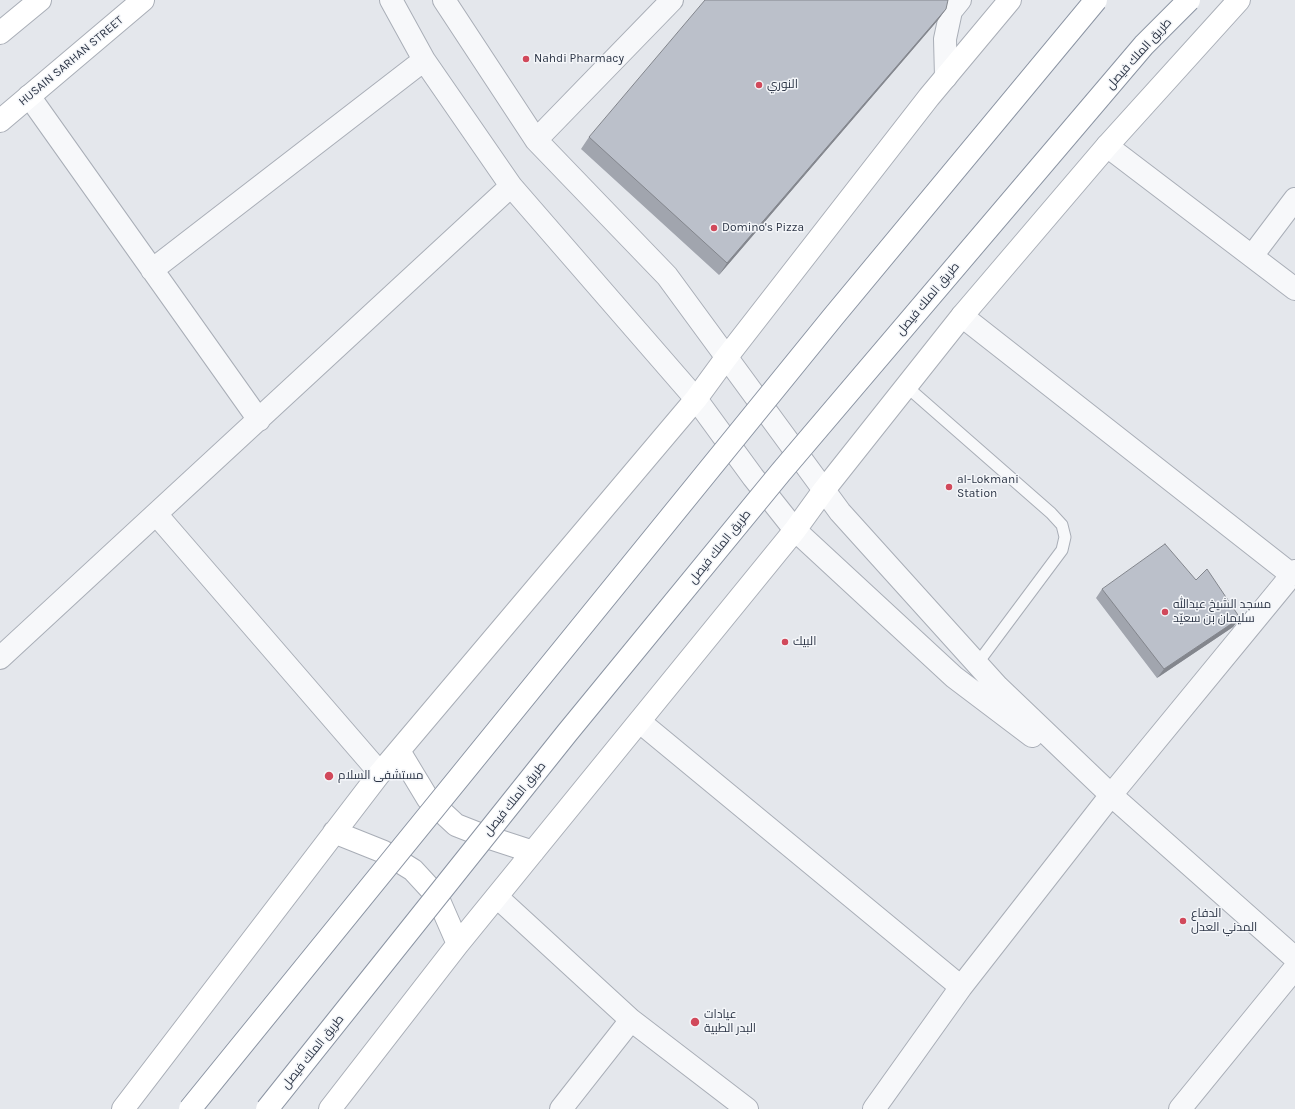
<!DOCTYPE html>
<html>
<head>
<meta charset="utf-8">
<style>
  body { margin:0 }
  canvas { display:block; background:#e4e7ec }
</style>
</head>
<body>
<canvas width="1295" height="1109"></canvas>
<script>
const ctx = document.querySelector('canvas').getContext('2d');
ctx.lineJoin = 'round';
const poly = rows => new Path2D(rows.map(r => 'M' + r).join(''));
function trace(path, color, width, dash) { ctx.strokeStyle = color; ctx.lineWidth = width; ctx.lineCap = dash ? 'butt' : 'round'; ctx.setLineDash(dash || []); ctx.stroke(path); }
function fillPath(path, color) { ctx.fillStyle = color; ctx.fill(path, 'evenodd'); }
function label(font, color, halo, rows, align = 'center') {
  ctx.font = font + ' Karla,Cairo,sans-serif'; ctx.lineWidth = 3; ctx.setLineDash([]); ctx.textBaseline = 'middle'; ctx.strokeStyle = halo; ctx.fillStyle = color; for (const [text, x, y, turn = 0] of rows) {
    ctx.save(); ctx.translate(x, y); ctx.rotate((+turn || 0) * Math.PI / 180); ctx.textAlign = isNaN(turn) ? turn : align; if (halo) ctx.strokeText(text, 0, 0); ctx.fillText(text, 0, 0); ctx.restore();
  }
}
const lane = poly([
  [906,386,1051,513,1062,525,1065,537,1062,550,977,664]
]);
const street = poly([
  [391,0,424,60,511,186,696,399,753,477,795,530,954,677,1032,736],
  [444,0,536,140,667,276,840,512,998,687,1111,795,1295,958],
  [946,77,945,39,951,11,960,0],
  [29,96,259,420],
  [536,140,672,0],
  [1107,146,1295,289],
  [1252,256,1295,199],
  [152,270,424,60],
  [962,316,1292,575],
  [156,514,380,773],
  [0,658,511,186],
  [640,722,961,987],
  [497,897,631,1020,747,1109],
  [561,1109,631,1020],
  [874,1109,961,987,1111,795,1295,571],
  [1180,1109,1295,968]
]);
const secondary = poly([
  [0,33,40,0],
  [0,121,143,0],
  [399,751,428,799,456,825,484,836,533,852],
  [334,832,384,852,413,870,437,896,458,944],
  [123,1109,380,773,696,399,726,358,929,97,1010,0],
  [330,1109,458,944,795,530,824,490,962,316,1107,146,1239,0]
]);
trace(lane, '#a9aeb7', 13);
trace(street, '#a9aeb7', 24);
trace(secondary, '#a9aeb7', 24);
trace(lane, '#f7f8fa', 11);
trace(street, '#f7f8fa', 22);
trace(secondary, '#fff', 22);
const highwayBridge = poly([
  [190,1109,833,317,1096,0],
  [267,1109,567,733,781,472,1144,45,1189,0]
]);
trace(highwayBridge, '#8b94a3', 24, []);
trace(highwayBridge, '#fff', 22);
fillPath(poly([
  [946,9,938,20,719,275,581,149,589,137],
  [1196,580,1240,618,1233,627,1157,678,1096,598,1102,589]
]), '#a1a5ae');
fillPath(poly([
  [946,9,938,20,719,275,727,263],
  [1240,618,1233,627,1157,678,1164,669]
]), '#83868d');
const building = poly([
  [705,0,948,0,946,9,727,263,589,137,705,0],
  [1165,544,1196,580,1207,569,1240,618,1164,669,1102,589,1165,544]
]);
fillPath(building, '#bbc0ca');
trace(building, '#83868d', 1);
for (const [x, y, r, color] of [
  [526,59,4,"#d1495b"],
  [759,85,4,"#d1495b"],
  [714,228,4,"#d1495b"],
  [949,487,4,"#d1495b"],
  [1165,612,4,"#d1495b"],
  [785,642,4,"#d1495b"],
  [329,776,5,"#d1495b"],
  [1183,921,4,"#d1495b"],
  [695,1022,5,"#d1495b"]
]) { const dot = new Path2D(); dot.arc(x, y, r, 0, 2 * Math.PI); ctx.fillStyle = color; ctx.fill(dot); trace(dot, '#f4f6f9', 1.5); }
label('12px', '#2b3445', '#f4f6f9', [
  ["طريق الملك فيصل",1139,54,-48],
  ["HUSAIN SARHAN STREET",71,61,-40],
  ["طريق الملك فيصل",928,299,-50],
  ["طريق الملك فيصل",720,547,-51],
  ["طريق الملك فيصل",515,799,-51],
  ["طريق الملك فيصل",313,1052,-51]
]);
label('12px', '#2b3445', '#f4f6f9', [
  ["Nahdi Pharmacy",534,59],
  ["النوري",767,85],
  ["Domino's Pizza",722,228],
  ["al-Lokmani",957,480],
  ["Station",957,494],
  ["مسجد الشيخ عبدالله",1173,605],
  ["سليمان بن سعيّد",1173,619],
  ["البيك",793,642],
  ["مستشفى السلام",338,776],
  ["الدفاع",1191,914],
  ["المدني العدل",1191,928],
  ["عيادات",704,1015],
  ["البدر الطبية",704,1029]
], 'left');
</script>
</body>
</html>
